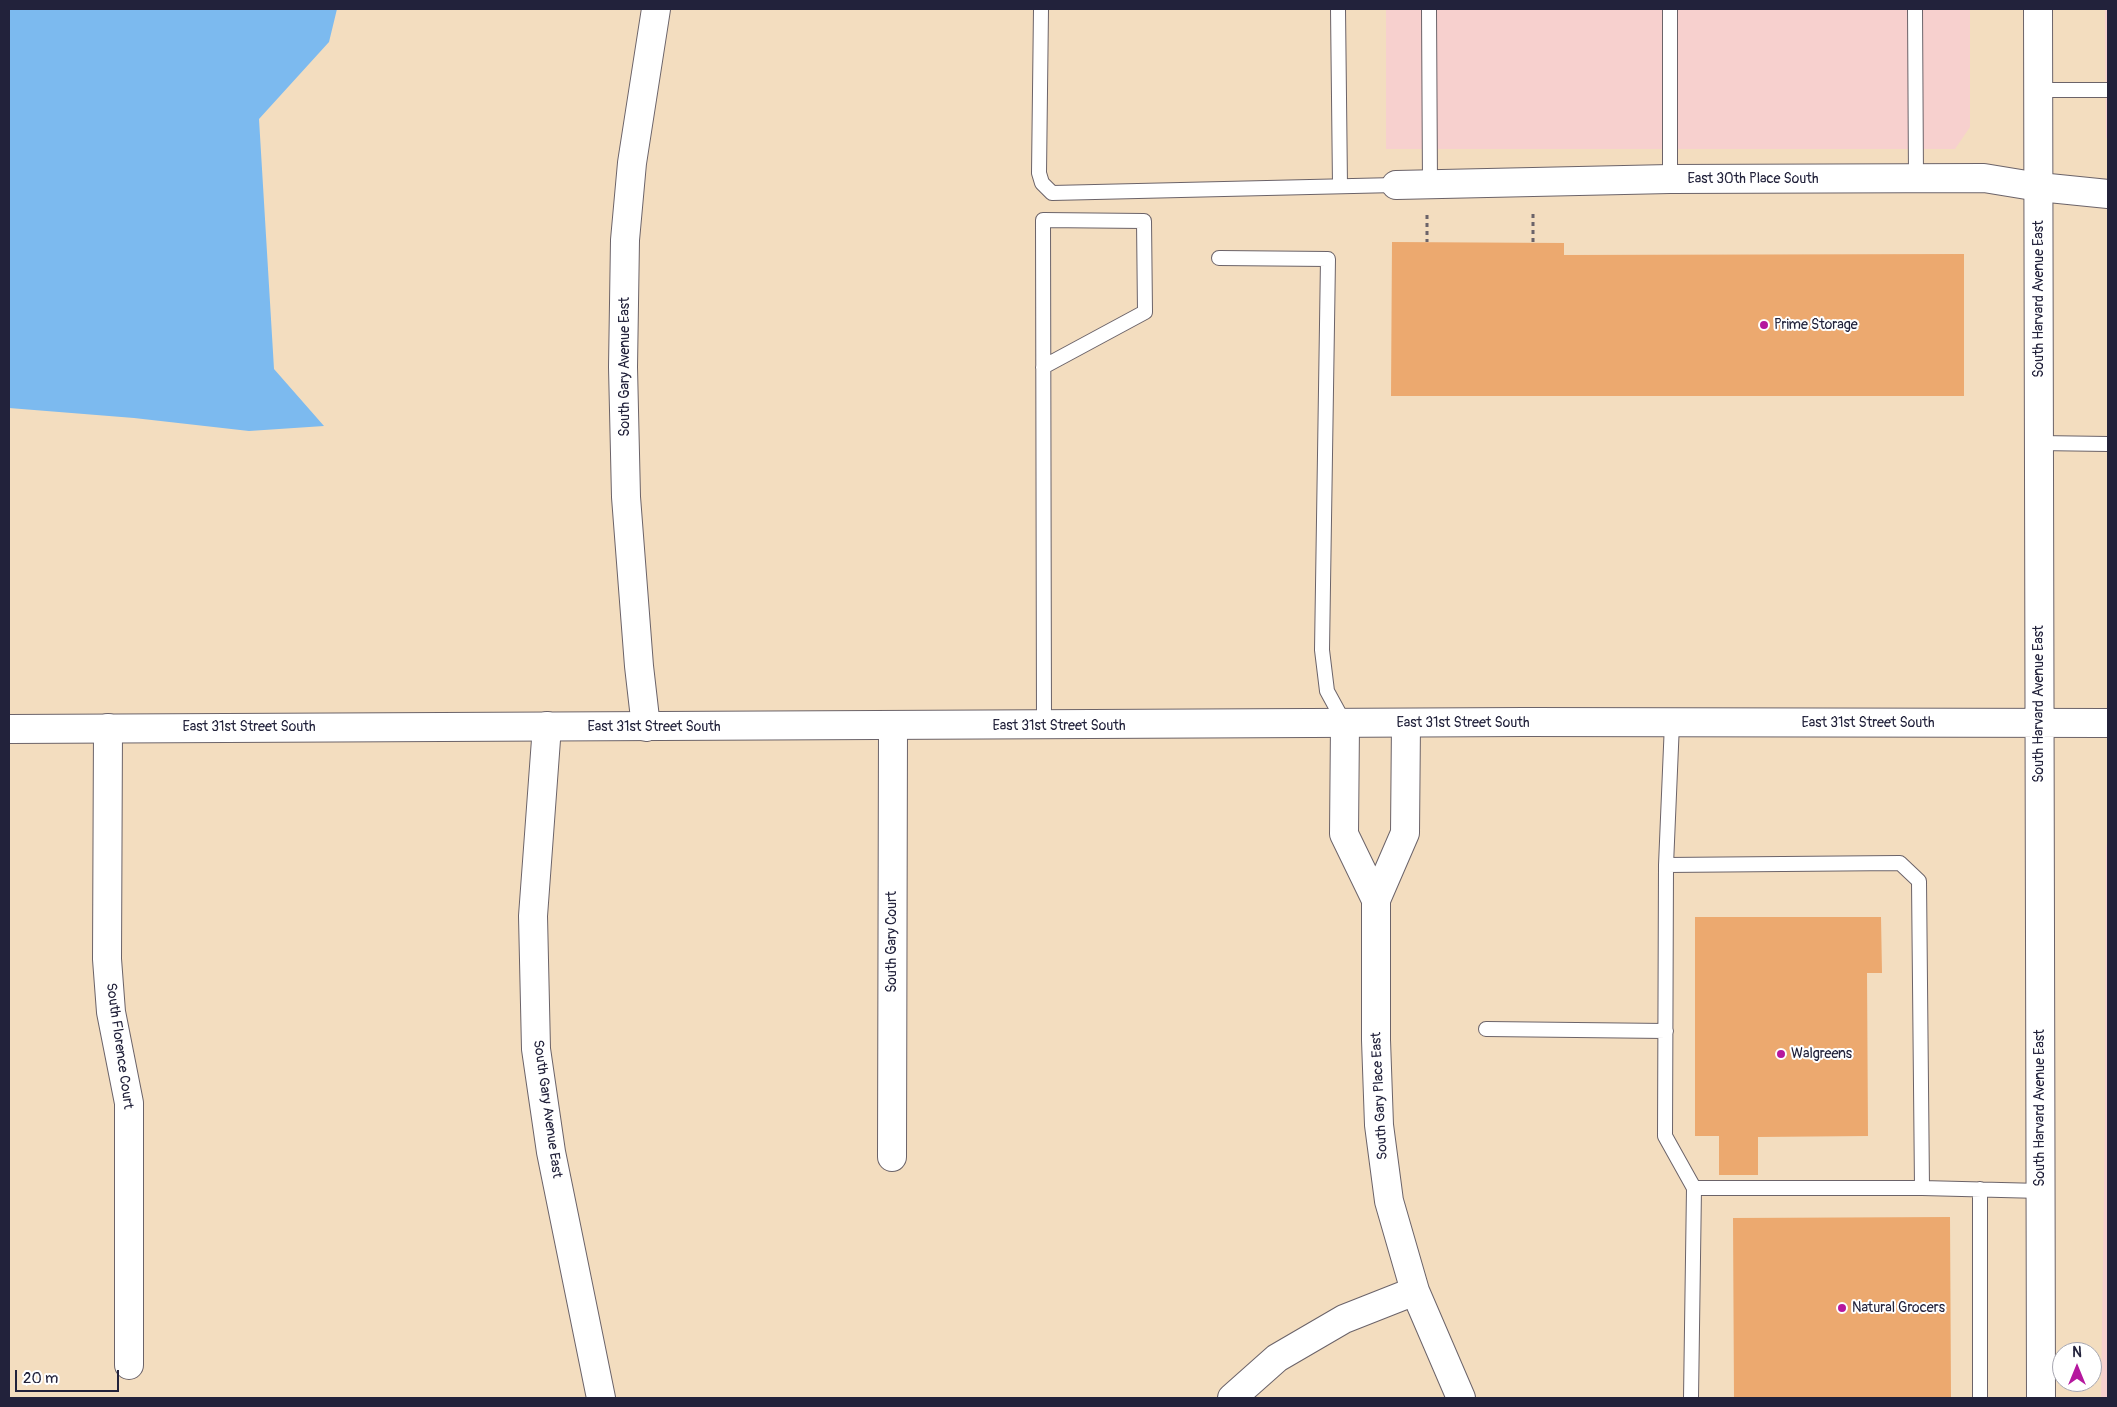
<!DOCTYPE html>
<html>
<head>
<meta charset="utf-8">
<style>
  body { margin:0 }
  #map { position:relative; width:2117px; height:1407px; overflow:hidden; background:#f3ddbf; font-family:Pangolin,sans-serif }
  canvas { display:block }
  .frame { position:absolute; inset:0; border:10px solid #22223b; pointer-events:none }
  .north { position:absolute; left:2052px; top:1342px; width:50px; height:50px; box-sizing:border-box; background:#fff; border:1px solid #a7a7b1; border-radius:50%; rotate:0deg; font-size:14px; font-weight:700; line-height:20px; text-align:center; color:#22223b }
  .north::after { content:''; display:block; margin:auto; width:18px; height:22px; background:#b5179e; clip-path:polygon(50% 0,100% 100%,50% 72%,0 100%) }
  .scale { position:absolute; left:15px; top:1370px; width:104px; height:22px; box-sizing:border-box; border:2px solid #22223b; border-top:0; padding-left:6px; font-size:15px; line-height:18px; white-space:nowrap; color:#22223b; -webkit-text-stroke:4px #fff; paint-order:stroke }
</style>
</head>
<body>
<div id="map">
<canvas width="2117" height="1407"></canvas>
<div class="frame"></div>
<div class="north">N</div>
<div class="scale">20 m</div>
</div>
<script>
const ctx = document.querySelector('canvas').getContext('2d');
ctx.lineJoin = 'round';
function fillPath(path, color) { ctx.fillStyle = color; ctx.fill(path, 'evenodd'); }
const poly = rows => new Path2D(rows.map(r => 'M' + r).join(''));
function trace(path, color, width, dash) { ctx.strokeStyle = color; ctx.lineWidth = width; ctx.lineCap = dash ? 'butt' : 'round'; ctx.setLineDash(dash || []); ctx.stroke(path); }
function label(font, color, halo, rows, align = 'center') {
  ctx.font = font + ' Pangolin,sans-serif'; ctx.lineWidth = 4; ctx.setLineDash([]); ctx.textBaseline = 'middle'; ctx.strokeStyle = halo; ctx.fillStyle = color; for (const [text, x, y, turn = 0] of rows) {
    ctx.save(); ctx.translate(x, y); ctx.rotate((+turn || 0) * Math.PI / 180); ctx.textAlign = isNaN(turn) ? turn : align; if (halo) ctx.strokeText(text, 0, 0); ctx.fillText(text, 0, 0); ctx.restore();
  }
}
fillPath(poly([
  [1386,9,1970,9,1970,127,1955,149,1386,149],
  [2105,9,2108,9,2108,140,2106,137],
  [2108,836,2108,1398,2101,1398,2105,1119,2106,848]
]), '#f7d0ce');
fillPath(poly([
  [9,9,337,9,329,42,259,119,274,369,324,426,249,431,134,418,9,408]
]), '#7cbaef');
fillPath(poly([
  [1392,242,1564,243,1564,255,1964,254,1964,396,1391,396],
  [1695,917,1881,917,1882,973,1867,973,1868,1136,1758,1137,1758,1175,1719,1175,1719,1136,1695,1136],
  [1950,1217,1951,1398,1734,1398,1733,1218]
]), '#eca96f');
const lane = poly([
  [1041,9,1039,173,1042,183,1052,193,1396,185],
  [1338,9,1340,186],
  [1429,9,1430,185],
  [1915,9,1916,178],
  [2038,90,2108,90],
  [1670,179,1670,9],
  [1219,258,1328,259,1322,650,1327,691,1345,724],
  [1043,367,1145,312,1144,221,1043,220,1044,726],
  [2039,443,2108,444],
  [1672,723,1666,865,1665,1136,1694,1188,1922,1188,2041,1191],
  [1666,865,1900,863,1919,881,1922,1188],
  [1486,1029,1666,1031],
  [1691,1398,1694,1188],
  [1980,1398,1980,1189]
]);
const street = poly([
  [1396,185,1670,179,1984,178,2039,187,2108,194],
  [1406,723,1405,833,1376,900,1376,1040,1379,1125,1389,1201,1415,1291,1461,1398],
  [1345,724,1344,834,1376,900],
  [547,726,533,916,536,1049,551,1152,601,1398],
  [646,727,639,666,626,497,623,367,625,240,632,163,656,9],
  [108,728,107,959,111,1012,129,1103,129,1365],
  [892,1157,893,726],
  [1232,1398,1277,1358,1344,1319,1415,1291]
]);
const secondary = poly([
  [2038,9,2041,1398],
  [9,729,1526,722,2108,723]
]);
trace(lane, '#6b6369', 16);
trace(street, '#6b6369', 30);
trace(secondary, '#6b6369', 30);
trace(poly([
  [1533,214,1533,243],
  [1427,215,1427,242]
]), '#6b6369', 3, [4, 4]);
trace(lane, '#fff', 14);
trace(street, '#fff', 28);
trace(secondary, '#fff', 28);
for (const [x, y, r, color] of [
  [1764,325,5,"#b5179e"],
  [1781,1054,5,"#b5179e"],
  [1842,1308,5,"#b5179e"]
]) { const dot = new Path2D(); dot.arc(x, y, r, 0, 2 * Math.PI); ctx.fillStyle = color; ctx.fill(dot); trace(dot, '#fff', 2); }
label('14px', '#22223b', '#fff', [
  ["East 30th Place South",1753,179],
  ["South Harvard Avenue East",2039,299,-90],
  ["South Gary Avenue East",625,367,-90],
  ["South Harvard Avenue East",2039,704,-90],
  ["East 31st Street South",1463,723],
  ["East 31st Street South",1868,723],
  ["East 31st Street South",1059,726],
  ["East 31st Street South",249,727],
  ["East 31st Street South",654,727],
  ["South Gary Court",892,942,-90],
  ["South Florence Court",119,1046,82],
  ["South Gary Place East",1380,1096,-93],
  ["South Harvard Avenue East",2040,1108,-90],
  ["South Gary Avenue East",547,1109,82]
]);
label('14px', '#22223b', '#fff', [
  ["Prime Storage",1774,325],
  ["Walgreens",1791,1054],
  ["Natural Grocers",1852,1308]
], 'left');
</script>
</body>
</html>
